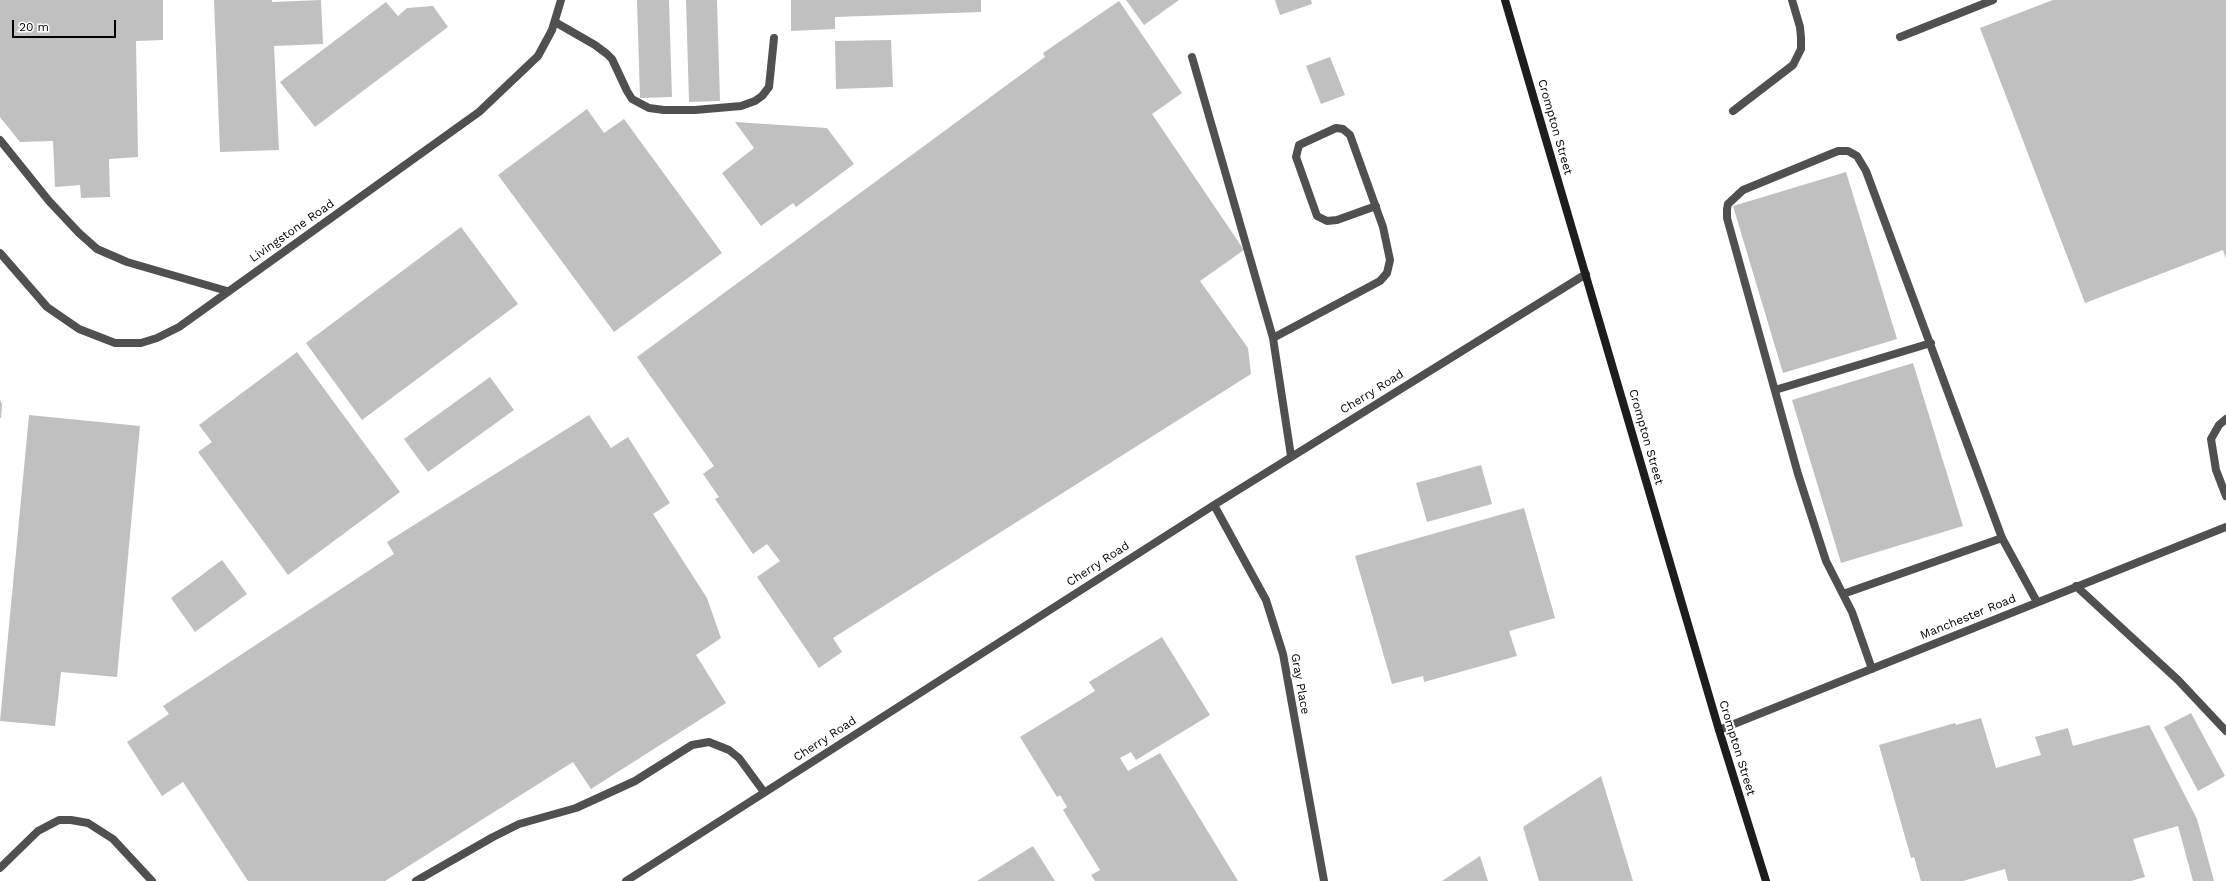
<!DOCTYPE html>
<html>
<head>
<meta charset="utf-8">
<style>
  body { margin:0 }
  #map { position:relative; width:2226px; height:881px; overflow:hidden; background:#fff; font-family:"Work Sans",sans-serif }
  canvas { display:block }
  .scale { position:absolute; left:12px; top:20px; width:104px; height:18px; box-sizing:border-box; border:2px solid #000; border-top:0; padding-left:5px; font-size:12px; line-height:14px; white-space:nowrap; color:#000; -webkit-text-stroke:3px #fff; paint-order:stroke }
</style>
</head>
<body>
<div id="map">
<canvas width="2226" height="881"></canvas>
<div class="scale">20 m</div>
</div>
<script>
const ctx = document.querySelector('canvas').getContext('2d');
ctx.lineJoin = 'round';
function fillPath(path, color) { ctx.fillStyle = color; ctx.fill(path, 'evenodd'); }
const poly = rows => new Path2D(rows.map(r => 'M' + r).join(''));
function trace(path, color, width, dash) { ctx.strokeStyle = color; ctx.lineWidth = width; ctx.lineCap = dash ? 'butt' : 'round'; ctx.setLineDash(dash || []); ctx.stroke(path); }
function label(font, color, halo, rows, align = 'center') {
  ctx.font = font + ' "Work Sans",sans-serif'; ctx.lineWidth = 4; ctx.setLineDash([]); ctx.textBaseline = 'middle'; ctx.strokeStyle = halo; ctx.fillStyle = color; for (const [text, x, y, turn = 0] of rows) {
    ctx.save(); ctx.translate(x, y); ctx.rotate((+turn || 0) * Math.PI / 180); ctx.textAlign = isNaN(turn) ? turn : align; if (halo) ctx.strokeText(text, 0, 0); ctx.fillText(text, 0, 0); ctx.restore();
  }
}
fillPath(poly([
  [0,0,163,0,163,40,136,41,138,157,109,159,110,197,81,198,80,185,55,187,53,141,20,142,0,117],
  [214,0,272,0,272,2,321,0,323,44,274,46,279,150,220,152],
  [637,0,669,0,672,97,640,98],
  [686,0,717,0,720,101,689,102],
  [791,0,981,0,981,12,835,17,835,29,791,31],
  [1126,0,1179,0,1144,25],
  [1275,0,1311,0,1312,4,1280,15],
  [2053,0,2226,0,2226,259,2223,250,2085,303,1980,28],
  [1119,1,1182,93,1152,114,1244,250,1200,281,1248,348,1251,374,833,638,842,652,819,668,757,577,780,561,767,544,753,554,715,499,719,497,703,474,714,466,637,357,1045,57,1043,53],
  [386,2,398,16,407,8,433,6,448,27,315,127,280,82],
  [891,40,893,87,836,89,835,41],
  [1330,57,1345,95,1321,104,1306,66],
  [587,109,604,133,624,119,722,253,614,332,498,175],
  [735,122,827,128,854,164,796,207,793,203,761,226,722,173,754,148],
  [1846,172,1897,339,1783,373,1733,206],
  [461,227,518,304,362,420,306,343],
  [297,352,400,492,288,575,198,452,212,442,199,425],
  [1913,363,1963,526,1841,563,1792,400],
  [490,377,514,410,428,472,404,439],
  [0,400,2,404,1,418,0,418],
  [29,415,140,426,117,677,61,672,55,726,0,721],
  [589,415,611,448,628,437,670,503,653,514,707,598,721,638,696,655,726,703,591,789,573,762,385,881,248,881,183,782,162,796,127,742,169,714,163,706,394,554,387,542],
  [1481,465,1492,504,1427,522,1416,483],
  [1524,508,1555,618,1509,631,1517,656,1424,682,1423,676,1392,684,1355,556],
  [222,560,247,594,195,632,171,598],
  [1162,637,1210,715,1136,760,1131,752,1120,758,1128,771,1160,753,1238,881,1095,881,1091,875,1100,870,1063,810,1067,807,1060,795,1057,797,1020,737,1095,691,1089,682],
  [2191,713,2225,776,2198,791,2164,727],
  [1981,718,1996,768,2041,755,2035,737,2068,728,2073,746,2149,725,2197,819,2214,881,2193,881,2178,826,2133,839,2145,877,2131,881,2008,881,2005,869,1963,881,1921,881,1914,857,1911,858,1879,745,1955,723,1956,725],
  [1601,776,1633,881,1539,881,1523,827],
  [1033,846,1055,881,977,881],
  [1480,856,1488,881,1442,881]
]), '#c0c0c0');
trace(poly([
  [555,22,595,45,607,54,612,59,627,91,632,99,649,108,664,110,695,110,741,106,755,101,762,96,769,87,774,38],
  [1900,37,1993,0],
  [1192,57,1273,338,1291,456],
  [1733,111,1793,65,1801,49,1801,38,1800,27,1792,0],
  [0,140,49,201,79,233,97,249,127,262,227,291],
  [1273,338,1380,281,1387,273,1390,260,1383,227,1350,135,1343,129,1336,128,1299,145,1296,157,1317,216,1327,221,1337,220,1376,206],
  [1775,390,1931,343],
  [2226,419,2219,425,2211,439,2216,470,2226,496],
  [2076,586,2178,680,2226,731],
  [1843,594,2002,538],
  [1872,669,1852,612,1826,561,1798,474,1727,218,1727,209,1728,204,1743,190,1838,151,1848,151,1857,156,1866,171,2002,538,2037,602],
  [1719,730,2226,527],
  [0,868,38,831,59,820,71,820,88,823,113,839,152,881],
  [416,881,493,837,519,824,576,808,635,781,692,745,709,742,729,750,739,758,764,792]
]), '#505050', 8);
trace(poly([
  [0,253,47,307,79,329,115,343,141,343,157,338,179,327,479,112,538,56,552,30,561,0],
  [1214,505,1266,600,1283,654,1324,881],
  [626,881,1214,505,1586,274]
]), '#505050', 8);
trace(poly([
  [1505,0,1719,730,1766,881]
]), '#1d1d1d', 8);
label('12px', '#000', '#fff', [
  ["Crompton Street",1555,127,74],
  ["Livingstone Road",292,231,-35],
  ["Cherry Road",1372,392,-32],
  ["Crompton Street",1646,437,74],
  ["Cherry Road",1098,564,-33],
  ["Manchester Road",1968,617,-22],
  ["Gray Place",1300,684,80],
  ["Cherry Road",825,739,-33],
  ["Crompton Street",1737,748,73]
]);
</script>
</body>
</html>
